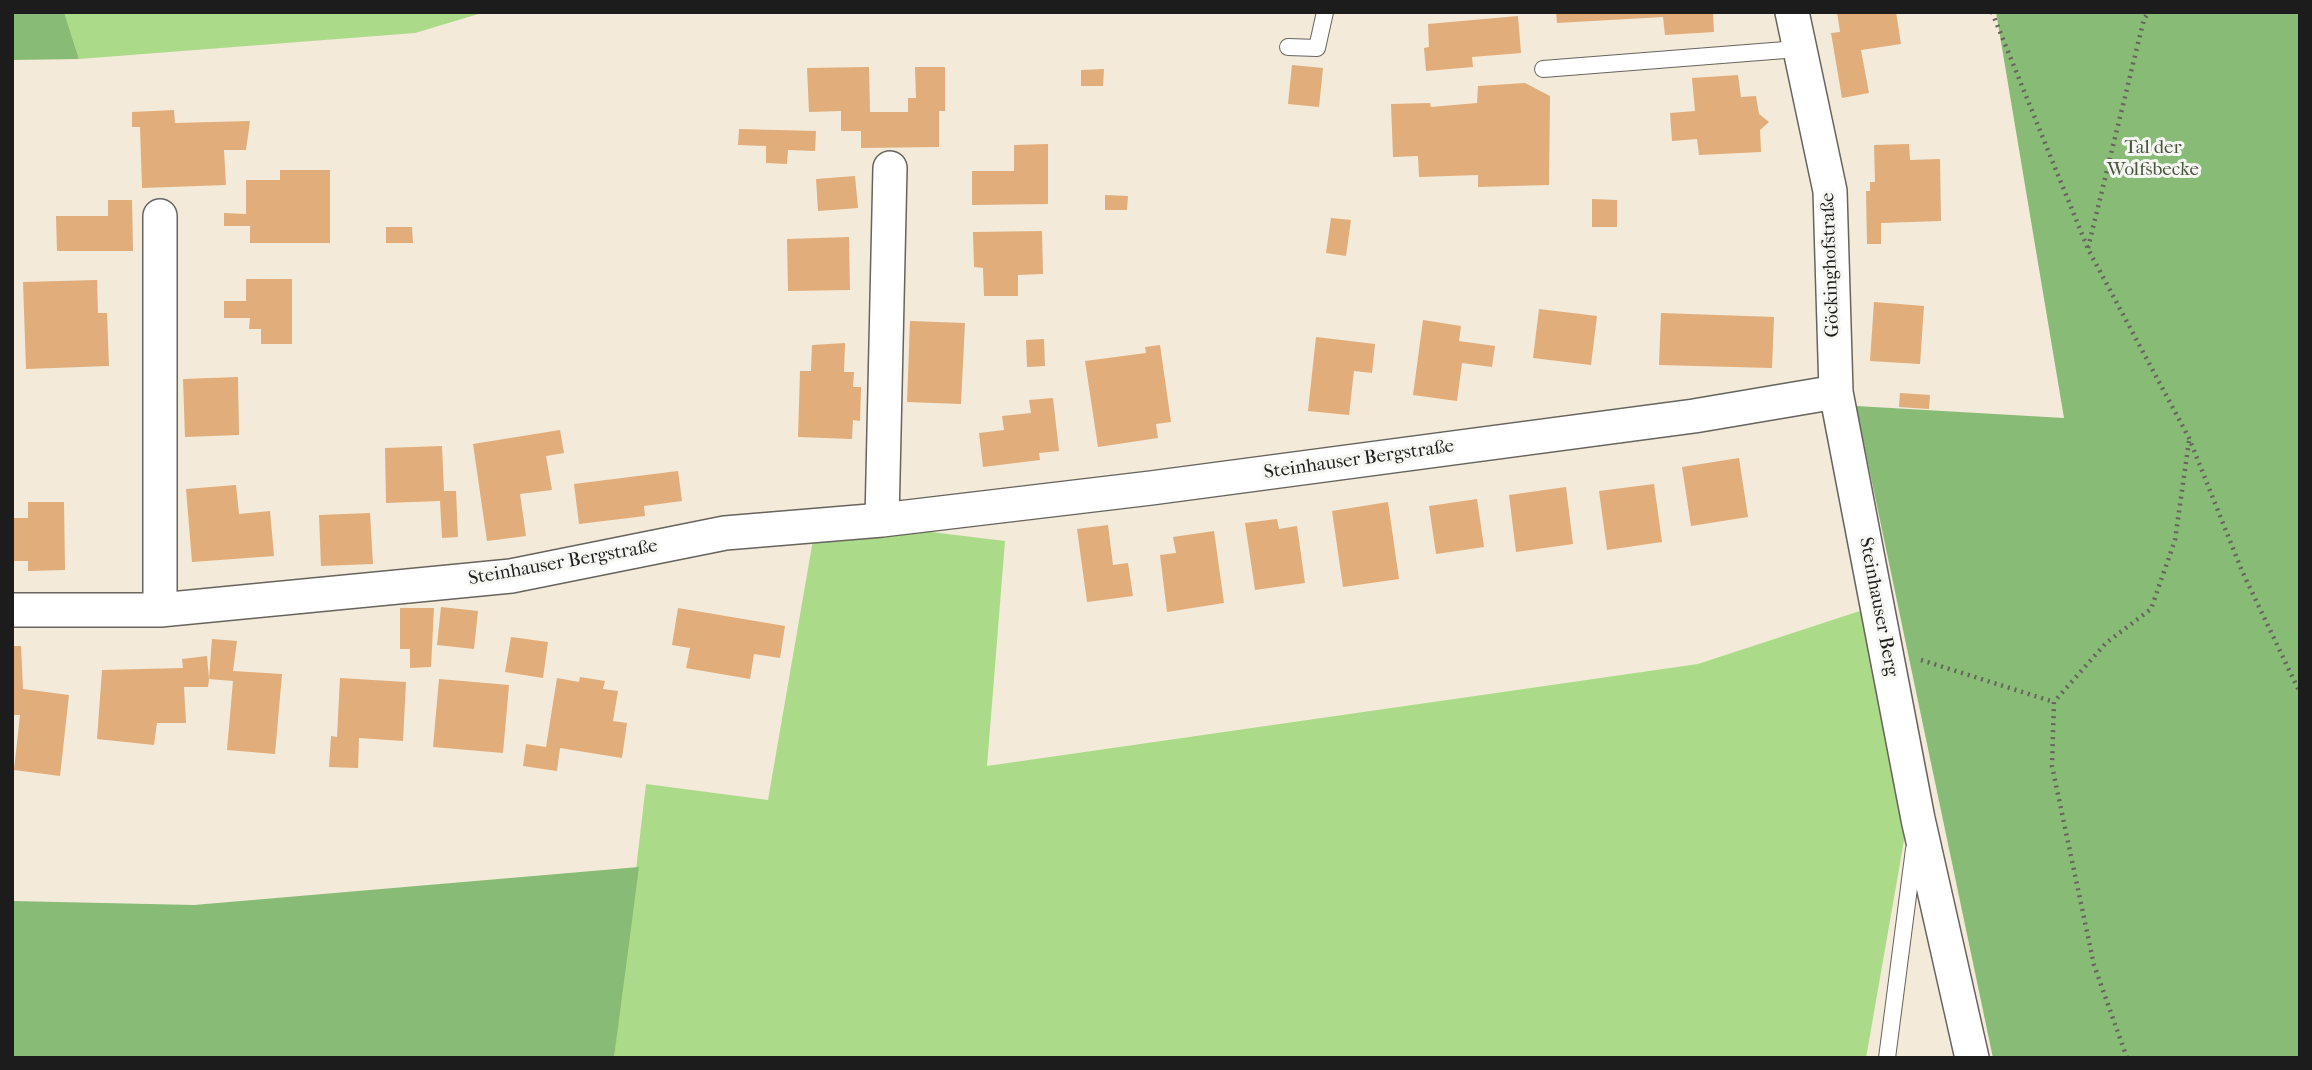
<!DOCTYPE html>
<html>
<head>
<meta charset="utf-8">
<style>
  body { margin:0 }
  #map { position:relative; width:2312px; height:1070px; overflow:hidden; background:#f3ead9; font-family:"IM FELL French Canon",serif }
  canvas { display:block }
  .frame { position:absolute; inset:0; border:14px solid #1c1c1c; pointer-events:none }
</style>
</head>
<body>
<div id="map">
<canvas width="2312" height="1070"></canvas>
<div class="frame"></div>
</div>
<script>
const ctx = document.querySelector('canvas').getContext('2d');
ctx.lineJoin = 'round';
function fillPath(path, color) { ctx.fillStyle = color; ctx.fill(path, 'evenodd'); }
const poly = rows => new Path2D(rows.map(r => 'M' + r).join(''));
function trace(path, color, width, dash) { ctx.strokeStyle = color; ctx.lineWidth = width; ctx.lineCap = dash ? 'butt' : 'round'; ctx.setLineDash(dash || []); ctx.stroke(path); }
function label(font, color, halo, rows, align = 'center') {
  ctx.font = font + ' "IM FELL French Canon",serif'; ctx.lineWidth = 6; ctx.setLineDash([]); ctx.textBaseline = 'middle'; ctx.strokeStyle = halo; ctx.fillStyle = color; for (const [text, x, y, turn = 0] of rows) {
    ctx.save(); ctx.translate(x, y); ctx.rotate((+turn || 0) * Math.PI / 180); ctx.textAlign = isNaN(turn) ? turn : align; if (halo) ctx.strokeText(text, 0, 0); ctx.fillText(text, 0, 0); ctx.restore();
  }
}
fillPath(poly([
  [64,12,485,12,415,33,79,59],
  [882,526,1005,541,987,766,1698,664,1866,609,1906,829,1866,1058,614,1058,646,784,768,800,814,534]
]), '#abdb89');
fillPath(poly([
  [12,12,64,12,79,59,12,60],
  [1996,12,2300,12,2300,1058,1993,1058,1856,406,2064,418],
  [639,867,614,1058,12,1058,12,901,194,905]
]), '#88bb75');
fillPath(poly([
  [1556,12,1713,12,1714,32,1665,35,1663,17,1557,23],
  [1837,12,1896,12,1901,44,1861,50,1869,93,1842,98,1831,33,1840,32],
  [1518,16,1521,53,1472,57,1473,67,1426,71,1424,48,1429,47,1428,24],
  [1292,65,1323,68,1319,107,1288,104],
  [869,67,870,112,908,112,908,98,916,98,915,67,945,67,945,111,939,111,939,147,861,148,861,131,841,131,841,111,809,112,807,68],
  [1104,69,1103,86,1081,86,1081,70],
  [1738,75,1741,97,1756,96,1759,114,1769,122,1760,130,1761,152,1699,155,1697,139,1672,141,1670,113,1695,111,1692,78],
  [1525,83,1550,96,1549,185,1478,187,1478,175,1419,177,1418,156,1393,157,1391,104,1430,103,1431,107,1477,103,1478,86],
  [174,110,175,123,250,121,246,150,224,150,226,185,142,188,140,127,132,127,132,112],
  [739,129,816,131,815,151,788,150,787,164,766,163,766,146,738,145],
  [1048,144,1048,204,972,205,972,171,1014,171,1014,145],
  [1909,144,1910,160,1940,159,1941,221,1881,223,1881,244,1867,244,1866,191,1870,191,1870,182,1875,182,1874,145],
  [280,170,330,170,330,243,250,243,250,226,224,226,224,213,246,214,246,180,280,180],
  [855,176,858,208,818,211,816,179],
  [1105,195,1128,196,1127,210,1105,210],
  [1592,199,1617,200,1617,227,1592,227],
  [108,200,132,200,133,251,57,251,56,216,108,216],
  [1331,218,1351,220,1346,256,1326,253],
  [386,227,412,227,413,243,386,243],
  [1042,231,1043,274,1018,275,1018,296,984,296,983,268,974,267,973,232],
  [849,237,850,290,788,291,787,239],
  [246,279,292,279,292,344,261,344,261,329,249,329,250,318,224,318,224,301,246,301],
  [97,280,98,313,107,313,109,366,26,369,23,282],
  [1874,302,1924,306,1920,364,1870,361],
  [1539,309,1597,316,1591,365,1533,358],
  [1661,313,1774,317,1772,368,1659,365],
  [1423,320,1461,326,1459,341,1495,346,1492,367,1462,363,1457,401,1413,395],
  [910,321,965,323,961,404,907,402],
  [1316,337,1375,344,1372,373,1354,371,1349,415,1308,411],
  [1044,339,1045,366,1027,367,1026,340],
  [845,343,844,372,854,372,853,387,861,387,860,421,853,420,852,439,798,437,800,371,811,371,812,345],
  [1160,345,1171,422,1156,424,1158,438,1098,447,1085,361,1146,353,1145,347],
  [238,377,239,435,185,437,183,379],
  [1900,393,1930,395,1929,409,1899,407],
  [1053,398,1059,451,1039,453,1040,460,983,467,979,433,1004,430,1002,416,1031,413,1029,400],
  [560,430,564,453,546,456,552,490,520,494,526,536,487,541,473,444],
  [442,446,444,491,456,491,458,537,442,538,440,501,386,503,385,448],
  [1739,458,1748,517,1691,526,1682,467],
  [678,471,682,501,644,506,645,516,579,524,574,484],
  [1654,484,1662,542,1607,550,1599,491],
  [236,485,239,514,270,511,274,556,192,562,186,489],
  [1566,487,1573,544,1516,552,1509,495],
  [1477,499,1484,547,1436,554,1429,506],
  [28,502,64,502,65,570,28,571,28,561,12,561,12,518,28,518],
  [1388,502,1399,579,1343,587,1332,511],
  [370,513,373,564,321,566,319,515],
  [1277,519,1279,529,1297,526,1305,583,1255,590,1245,523],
  [1108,525,1113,565,1128,563,1133,596,1087,602,1077,529],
  [1214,531,1224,603,1167,612,1160,555,1176,553,1173,537],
  [441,607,478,611,474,649,437,645],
  [400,608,434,608,431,667,410,668,410,649,400,649],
  [678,608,785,626,780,658,754,654,750,679,686,668,690,648,672,645],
  [511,637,548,642,543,678,505,672],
  [212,639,237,641,233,671,282,674,275,754,227,750,233,681,209,679,208,687,184,687,186,723,157,723,154,745,97,739,102,670,183,668,182,659,207,656,209,679],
  [12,646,21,646,23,689,69,695,60,776,14,770,20,715,12,715],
  [580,677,605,681,603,689,618,691,613,721,627,723,622,758,560,748,557,771,523,766,526,744,546,747,557,678,579,682],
  [340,678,406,682,403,741,359,738,358,768,329,767,331,736,337,737],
  [439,679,509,685,503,753,433,747]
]), '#e1ad7a');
const lane = poly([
  [1288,47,1317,48,1325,12],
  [1543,69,1798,49],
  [1887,1058,1914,849]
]);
const street = poly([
  [1792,12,1830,191,1836,392,1918,819,1972,1058],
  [160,216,160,610],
  [882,520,890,168],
  [12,610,160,610,511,576,725,533,882,520,1151,488,1694,416,1836,392]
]);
trace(lane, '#67645e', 18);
trace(street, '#67645e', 36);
trace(poly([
  [1992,12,2088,249,2189,438,2242,571,2300,693],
  [2088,248,2144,19,2149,12],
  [1921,660,2054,702],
  [2127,1058,2094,965,2052,766,2054,702,2106,643,2151,609,2175,540,2189,441]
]), '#67645e', 4.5, [2, 5]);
trace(lane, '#fff', 16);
trace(street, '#fff', 33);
label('19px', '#47553d', '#f6f6f2', [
  ["Tal der",2153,148],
  ["Wolfsbecke",2153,170]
]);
label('19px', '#1c1c1c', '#f6f6f2', [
  ["Göckinghofstraße",1831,265,-92],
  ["Steinhauser Bergstraße",1359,460,-8],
  ["Steinhauser Bergstraße",563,563,-10],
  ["Steinhauser Berg",1878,607,79]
]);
</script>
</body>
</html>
